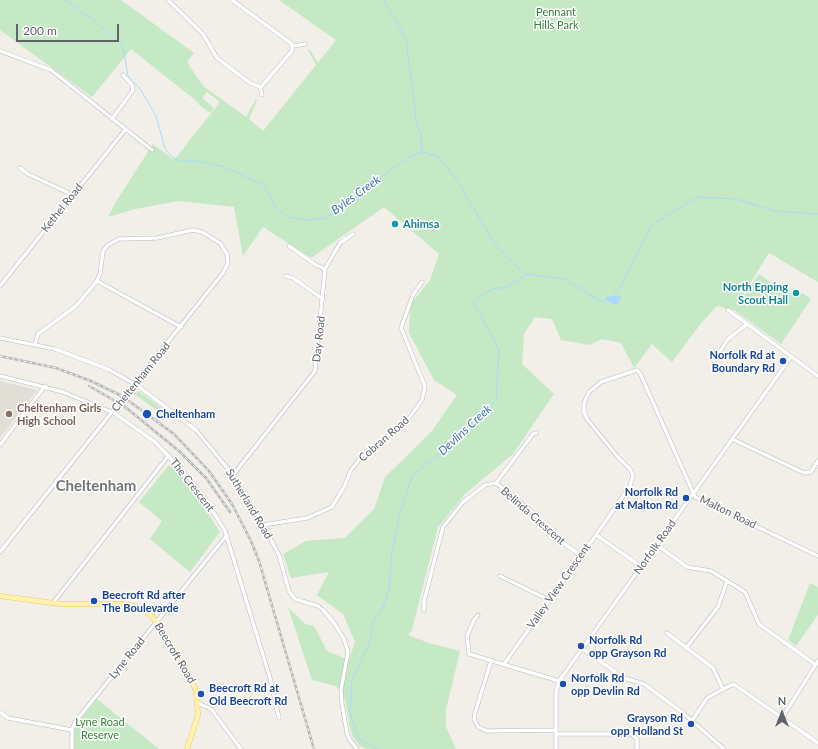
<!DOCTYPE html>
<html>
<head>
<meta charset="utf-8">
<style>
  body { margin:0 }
  #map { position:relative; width:818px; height:749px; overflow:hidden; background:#f1efe8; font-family:Lato,sans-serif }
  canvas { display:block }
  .north { position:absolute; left:762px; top:693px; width:40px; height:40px; -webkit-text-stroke:3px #fff; paint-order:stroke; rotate:0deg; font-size:11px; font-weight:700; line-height:16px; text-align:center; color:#5f6368 }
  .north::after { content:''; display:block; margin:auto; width:14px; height:18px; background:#5f6368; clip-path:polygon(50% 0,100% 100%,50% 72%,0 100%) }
  .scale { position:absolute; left:16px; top:24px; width:103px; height:18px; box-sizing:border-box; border:2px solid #5f6368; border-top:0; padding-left:5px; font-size:12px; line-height:14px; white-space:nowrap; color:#5f6368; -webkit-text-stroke:3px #fff; paint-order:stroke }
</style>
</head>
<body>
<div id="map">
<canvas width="818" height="749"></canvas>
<div class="north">N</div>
<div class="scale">200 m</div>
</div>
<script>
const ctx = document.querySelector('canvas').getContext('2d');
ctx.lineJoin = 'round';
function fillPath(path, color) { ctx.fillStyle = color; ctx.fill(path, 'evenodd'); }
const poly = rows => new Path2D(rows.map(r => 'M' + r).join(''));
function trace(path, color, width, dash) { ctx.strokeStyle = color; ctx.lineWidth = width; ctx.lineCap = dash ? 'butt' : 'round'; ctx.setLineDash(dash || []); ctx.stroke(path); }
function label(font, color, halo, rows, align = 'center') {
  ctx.font = font + ' Lato,sans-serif'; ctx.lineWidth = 3; ctx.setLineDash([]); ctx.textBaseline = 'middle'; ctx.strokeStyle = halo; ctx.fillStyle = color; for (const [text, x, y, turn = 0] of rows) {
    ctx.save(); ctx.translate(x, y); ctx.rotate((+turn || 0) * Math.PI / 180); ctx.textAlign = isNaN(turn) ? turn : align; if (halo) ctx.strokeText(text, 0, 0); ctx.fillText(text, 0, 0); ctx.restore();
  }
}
fillPath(poly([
  [0,381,37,390,0,438]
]), '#e1ded6');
fillPath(poly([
  [0,0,121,0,194,53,187,62,203,86,246,117,256,99,257,100,249,119,263,131,316,65,308,50,309,49,318,63,336,40,279,0,818,0,818,282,769,253,734,309,759,274,788,294,794,287,811,299,781,344,734,310,717,306,702,322,672,362,652,344,634,368,621,343,602,339,590,345,561,340,552,319,535,317,524,334,522,364,554,394,513,454,466,493,438,527,412,630,408,635,429,643,460,651,446,710,446,727,456,749,366,749,359,746,351,733,345,700,336,686,312,680,288,607,305,624,314,626,327,651,349,660,355,642,343,614,317,595,329,572,291,578,283,554,306,541,345,538,374,509,385,477,431,432,457,395,434,380,409,333,410,305,430,280,439,254,384,207,311,258,263,227,243,256,234,207,179,201,135,209,108,217,117,200,153,144,174,160,220,102,207,92,202,98,214,108,210,113,198,104,199,103,131,49,92,97,0,30],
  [138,391,148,398,162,408,155,409,136,395],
  [170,464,192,489,220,532,190,572,150,539,162,521,139,502],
  [810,583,818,587,818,615,796,646,788,640],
  [97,699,159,749,72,749,74,728]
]), '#c5e8c5');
fillPath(poly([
  [607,296,619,296,621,298,618,304,613,304,605,299]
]), '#aadaff');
trace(poly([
  [65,0,96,22,123,46,128,76,141,90,156,116,165,149,173,158,183,161,198,161,224,167,262,184,270,194,274,205,287,217,307,220,325,218,361,195,370,185,409,157,422,152,434,155,440,158,458,182,487,231,498,247,525,275],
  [384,0,406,38,417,126,421,132,422,151],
  [613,296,620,288,652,225,697,197,736,199,775,211,818,214],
  [379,749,359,739,350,713,352,680,371,639,372,623,382,609,386,600,389,589,392,552,400,514,412,476,450,445,496,400,499,350,474,303,481,295,493,289,506,287,528,274,565,279,600,301,607,300]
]), '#aadaff', 1);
const minor = poly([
  [168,0,203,34,217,58,250,83,261,87,292,51,292,44,232,0],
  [293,46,305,44],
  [0,51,51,70,152,150],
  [260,87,262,95],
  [112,119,133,90,132,85,123,75],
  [20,168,28,174,73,195],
  [289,246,316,265,325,269],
  [286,276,293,278,323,299],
  [97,281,100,274,103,251,108,245,119,239,157,238,193,230,202,232,220,243,227,254,228,263,223,273,131,388],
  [0,286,125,130],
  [728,310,818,376],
  [0,338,55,349,108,369,138,386,196,430,233,475,263,525,279,555,289,591,295,599,318,606,323,610,334,623,344,639,348,652,341,690,342,704,347,733,350,740,357,749],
  [35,344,38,334,76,306,97,281,181,327],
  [714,361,728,339,746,325],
  [0,376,63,392,114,413,155,442,191,480,204,497,225,531,270,678,279,718],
  [732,439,804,473,811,472,818,461],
  [0,445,45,386],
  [233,475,315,371,325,269,340,243,353,234],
  [496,483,533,434,536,433],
  [263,525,307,518,332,507,344,487,351,470,363,455,407,421,422,400,425,386,401,328,413,295,422,282],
  [596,535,630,486,633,475,630,469,617,456,587,419,584,412,584,403,589,392,601,382,637,370,640,373,695,497,818,556],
  [657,545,687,567,711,571,745,592,759,624,816,665],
  [0,552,116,407],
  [500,576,549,600],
  [53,603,169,455],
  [424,610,424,601,443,527,463,502,485,485,496,483,529,509,558,539,581,556],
  [478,615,474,620,467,636,469,654,559,681],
  [667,633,713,668,723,689],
  [686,648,718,607,727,581],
  [583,649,624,678,644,684,683,713,724,749],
  [491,661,475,713,474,719,478,727,487,731,556,730],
  [504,664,596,535,642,567],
  [198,703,211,709,241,749],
  [0,712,8,718,72,730],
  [782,718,818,661],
  [692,721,707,698,731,685,735,685,818,743],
  [556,734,631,734,637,739,637,749],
  [72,749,72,730,75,722,227,535],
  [556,749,556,692,559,681,791,357]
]);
const major = poly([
  [0,596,61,604,124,604,138,607,152,616,185,667,196,691,198,715,187,749]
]);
trace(minor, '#b5b8bc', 4.5);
trace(major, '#f2c960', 5.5);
trace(minor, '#fff', 3.5);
trace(major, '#fff2af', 4.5);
const rail = poly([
  [0,356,56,368,91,381,122,396,174,434,209,471,232,504,251,541,259,561,314,749],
  [89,386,124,406,179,451,206,478,230,512]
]);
trace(rail, '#b6b7b8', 2.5);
trace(rail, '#fff', 1, [3]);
const minorBridge = poly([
  [116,407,131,388]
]);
trace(minorBridge, '#b5b8bc', 4.5, []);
trace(minorBridge, '#fff', 3.5);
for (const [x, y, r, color] of [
  [395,224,4,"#0f9aa8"],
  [796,293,4,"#0f9aa8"],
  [783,361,4,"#1a4fb4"],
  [9,414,4,"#8d6e63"],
  [147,414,5,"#1a4fb4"],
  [686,498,4,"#1a4fb4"],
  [94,601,4,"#1a4fb4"],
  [581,646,4,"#1a4fb4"],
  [563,684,4,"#1a4fb4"],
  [201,694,4,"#1a4fb4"],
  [691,724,4,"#1a4fb4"]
]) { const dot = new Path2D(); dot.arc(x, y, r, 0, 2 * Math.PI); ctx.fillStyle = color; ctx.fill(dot); trace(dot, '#fff', 1.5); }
label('11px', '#348238', '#fff', [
  ["Pennant",556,12],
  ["Hills Park",556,25],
  ["Lyne Road",100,722],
  ["Reserve",100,735]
]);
label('11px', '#5f6368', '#fff', [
  ["Kethel Road",62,208,-51],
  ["Day Road",319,339,-84],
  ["Cheltenham Road",141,377,-51],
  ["Cobran Road",384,439,-41],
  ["The Crescent",192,485,52],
  ["Sutherland Road",249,504,59],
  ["Malton Road",728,512,26],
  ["Belinda Crescent",533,516,41],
  ["Norfolk Road",655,547,-55],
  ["Valley View Crescent",559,586,-55],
  ["Beecroft Road",175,653,59],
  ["Lyne Road",127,658,-51]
]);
label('bold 11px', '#0d838f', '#fff', [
  ["Ahimsa",403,224],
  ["North Epping",788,287,"right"],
  ["Scout Hall",788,300,"right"]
], 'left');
label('bold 11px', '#164399', '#fff', [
  ["Norfolk Rd at",775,355,"right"],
  ["Boundary Rd",775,368,"right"],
  ["Cheltenham",156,414],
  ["Norfolk Rd",678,492,"right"],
  ["at Malton Rd",678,505,"right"],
  ["Beecroft Rd after",102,595],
  ["The Boulevarde",102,608],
  ["Norfolk Rd",589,640],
  ["opp Grayson Rd",589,653],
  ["Norfolk Rd",571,678],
  ["opp Devlin Rd",571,691],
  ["Beecroft Rd at",209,688],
  ["Old Beecroft Rd",209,701],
  ["Grayson Rd",683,718,"right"],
  ["opp Holland St",683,731,"right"]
], 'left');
label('bold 11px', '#785e54', '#fff', [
  ["Cheltenham Girls",17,408],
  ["High School",17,421]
], 'left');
label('italic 12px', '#4174aa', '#fff', [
  ["Byles Creek",356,195,-36],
  ["Devlins Creek",465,430,-43]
]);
label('bold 15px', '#70757a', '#fff', [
  ["Cheltenham",96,486]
]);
</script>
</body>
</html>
